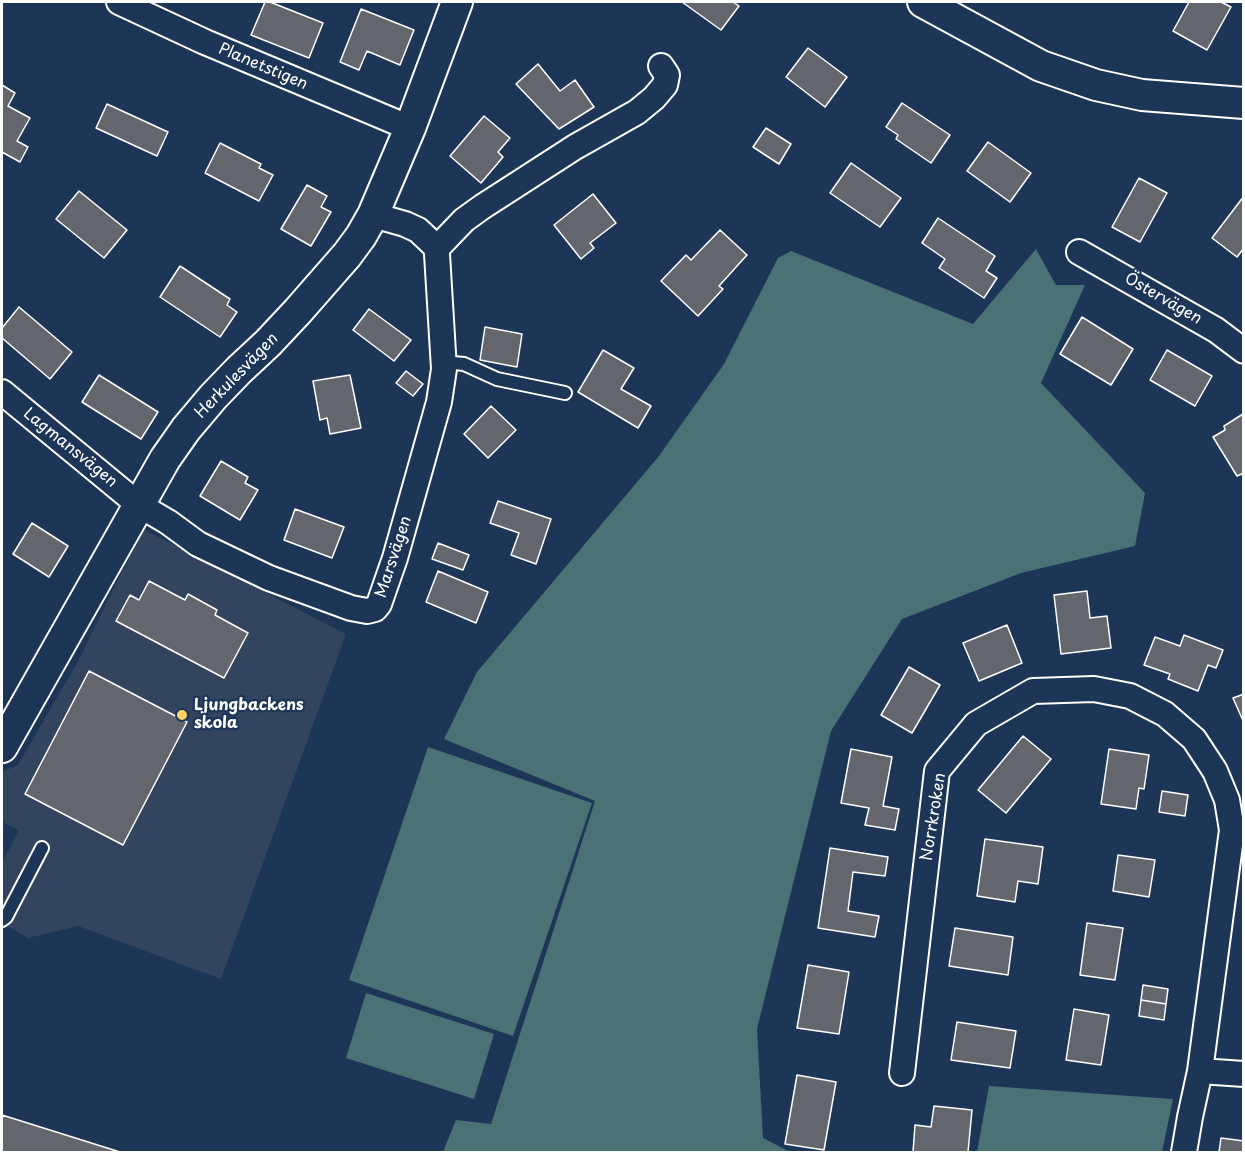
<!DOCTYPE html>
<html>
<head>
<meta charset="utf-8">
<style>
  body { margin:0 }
  #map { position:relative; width:1245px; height:1154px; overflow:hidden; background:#1d3557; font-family:"Playpen Sans",sans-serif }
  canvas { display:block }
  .frame { position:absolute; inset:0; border:3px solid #fff; pointer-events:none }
</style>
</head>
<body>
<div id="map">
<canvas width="1245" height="1154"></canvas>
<div class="frame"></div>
</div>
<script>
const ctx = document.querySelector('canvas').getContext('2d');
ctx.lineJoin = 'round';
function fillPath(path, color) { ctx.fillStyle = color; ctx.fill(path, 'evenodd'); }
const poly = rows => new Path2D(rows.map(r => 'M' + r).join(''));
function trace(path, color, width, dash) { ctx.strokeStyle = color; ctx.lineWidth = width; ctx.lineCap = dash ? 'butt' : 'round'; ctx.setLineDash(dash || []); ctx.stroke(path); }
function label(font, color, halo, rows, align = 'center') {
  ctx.font = font + ' "Playpen Sans",sans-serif'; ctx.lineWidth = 4.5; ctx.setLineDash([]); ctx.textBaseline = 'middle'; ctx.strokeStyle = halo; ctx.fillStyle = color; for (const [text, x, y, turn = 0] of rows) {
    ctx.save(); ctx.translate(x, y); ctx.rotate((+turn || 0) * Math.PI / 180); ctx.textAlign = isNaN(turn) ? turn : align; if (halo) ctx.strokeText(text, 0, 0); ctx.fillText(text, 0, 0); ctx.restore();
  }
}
fillPath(poly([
  [143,529,346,634,221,979,78,926,28,938,2,923,2,863,19,830,2,822,2,774,4,771,18,765,76,665]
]), '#32445e');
fillPath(poly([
  [1036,249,1056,285,1085,285,1041,383,1145,493,1135,546,1021,573,902,619,831,731,757,1029,763,1138,790,1152,443,1152,456,1120,491,1124,595,801,444,739,477,672,659,456,724,364,778,258,791,251,973,324],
  [428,747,592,803,513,1036,349,980],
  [366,993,494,1034,474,1099,346,1058],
  [989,1086,1173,1099,1162,1152,977,1152]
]), '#4a7174');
const building = poly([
  [265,2,270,2,323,23,309,58,251,35,265,2],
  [682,2,733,2,739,6,721,30,682,2],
  [1189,2,1221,2,1231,7,1207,50,1173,31,1189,2],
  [361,9,414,30,400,65,367,51,359,70,340,62,361,9],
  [808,48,847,77,825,107,786,77,808,48],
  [538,64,560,91,575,80,594,107,559,129,516,84,538,64],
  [2,85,15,93,8,106,30,118,17,141,28,147,20,162,2,152,2,85],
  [902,103,950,135,931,163,896,139,898,135,886,127,902,103],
  [107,104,168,132,157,156,96,128,107,104],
  [484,116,510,138,498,152,503,157,481,183,450,156,484,116],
  [766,128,791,144,779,164,753,147,766,128],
  [988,142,1031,173,1010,202,967,171,988,142],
  [220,143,261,164,259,168,273,175,259,201,205,173,220,143],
  [851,163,901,198,880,227,830,193,851,163],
  [1139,178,1167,193,1140,242,1112,227,1139,178],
  [307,185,327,196,321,207,331,212,311,246,281,229,307,185],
  [79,191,127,230,104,258,56,219,79,191],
  [593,194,616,223,590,243,594,248,581,259,554,225,593,194],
  [1244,196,1244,248,1237,257,1212,238,1244,196],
  [938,218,995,256,986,271,997,278,984,298,939,268,945,259,922,243,938,218],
  [720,230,747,255,719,286,723,289,698,316,661,281,686,255,691,260,720,230],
  [180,266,230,299,227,305,237,312,220,337,160,297,180,266],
  [19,307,72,352,50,379,2,338,2,328,19,307],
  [369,309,411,340,394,361,353,330,369,309],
  [1082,317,1133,349,1111,385,1060,354,1082,317],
  [485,327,522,334,517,367,480,360,485,327],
  [603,350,634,368,621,389,651,406,638,428,578,392,603,350],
  [1167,350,1212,376,1195,406,1150,380,1167,350],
  [406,371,423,384,413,396,396,383,406,371],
  [99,375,158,412,141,439,82,402,99,375],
  [350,375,361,428,330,434,327,418,320,420,313,381,350,375],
  [491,406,516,430,488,458,464,434,491,406],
  [1243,414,1244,473,1237,476,1213,437,1225,430,1224,426,1243,414],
  [221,461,248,477,245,483,258,490,240,520,200,496,221,461],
  [498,501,551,519,536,564,511,555,519,533,490,523,498,501],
  [295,509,344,527,332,558,284,540,295,509],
  [32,523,68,546,49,577,13,554,32,523],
  [438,543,469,555,463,570,432,559,438,543],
  [438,571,488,592,476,623,426,602,438,571],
  [149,581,185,600,188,594,217,610,215,615,248,633,224,678,116,621,130,595,139,600,149,581],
  [1087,591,1090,618,1107,616,1111,648,1061,654,1054,595,1087,591],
  [1007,625,1022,663,979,681,963,643,1007,625],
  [1184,635,1223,650,1216,668,1208,665,1198,691,1168,679,1170,674,1144,665,1155,637,1180,646,1184,635],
  [909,667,940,685,912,733,881,715,909,667],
  [89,671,187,722,123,845,25,794,89,671],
  [1244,694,1244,723,1233,698,1244,694],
  [1023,736,1051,759,1006,813,978,790,1023,736],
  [851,749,892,757,883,806,899,809,895,830,865,825,869,808,841,803,851,749],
  [1109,749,1149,755,1144,789,1139,788,1136,809,1101,804,1109,749],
  [1162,791,1188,795,1185,816,1159,812,1162,791],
  [985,839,1043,847,1038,884,1018,881,1015,902,977,896,985,839],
  [830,848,888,857,885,876,853,872,848,911,879,916,875,937,818,928,830,848],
  [1118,855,1155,860,1149,897,1113,891,1118,855],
  [1087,923,1123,928,1115,980,1080,975,1087,923],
  [955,928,1013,937,1008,975,949,966,955,928],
  [808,965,849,972,839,1034,797,1028,808,965],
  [1143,985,1168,989,1166,1004,1141,1000,1143,985],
  [1141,1000,1166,1004,1164,1020,1139,1016,1141,1000],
  [1074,1009,1109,1015,1101,1065,1066,1060,1074,1009],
  [957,1022,1016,1031,1010,1068,951,1060,957,1022],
  [797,1075,836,1082,824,1150,785,1144,797,1075],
  [934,1106,972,1110,968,1152,913,1152,915,1125,931,1127,934,1106],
  [2,1115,120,1152,2,1152,2,1115],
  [1221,1138,1244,1141,1244,1152,1219,1152,1221,1138]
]);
fillPath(building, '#63676d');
trace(building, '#fff', 1.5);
const service = poly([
  [443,362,464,364,497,379,565,393],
  [2,920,6,917,42,848]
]);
const minor = poly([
  [119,2,205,42,410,128],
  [436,247,440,245,464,220,482,207,575,147,637,112,654,98,665,85,667,75,661,66],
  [1079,252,1216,330,1244,351],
  [2,392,139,505,168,522,198,544,269,578,351,608,367,611,375,609,379,604,395,558,439,402,444,369,437,254,436,247,418,230,405,224,373,215],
  [902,1073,937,771,976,724,1033,691,1094,689,1130,696,1165,714,1194,739,1215,771,1227,800,1232,830,1200,1071],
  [1184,1152,1190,1117,1200,1071,1244,1074]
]);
const tertiary = poly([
  [923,2,1041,66,1096,85,1142,95,1244,103],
  [2,747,165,459,186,429,213,397,239,370,268,343,298,311,347,255,361,236,373,215,410,128,457,2]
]);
trace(service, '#fff', 16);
trace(minor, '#fff', 28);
trace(tertiary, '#fff', 34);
trace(service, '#1d3557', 12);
trace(minor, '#1d3557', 24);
trace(tertiary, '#1d3557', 30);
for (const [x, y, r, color] of [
  [182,715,6,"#ffd166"]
]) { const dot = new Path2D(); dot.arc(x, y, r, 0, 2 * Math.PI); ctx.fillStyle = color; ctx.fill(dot); trace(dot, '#1d3557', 2); }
label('16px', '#fff', '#1d3557', [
  ["Planetstigen",263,67,23],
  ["Östervägen",1163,299,30],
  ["Herkulesvägen",237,376,-46],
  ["Lagmansvägen",70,448,39],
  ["Marsvägen",394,557,-72],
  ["Norrkroken",934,817,-81]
]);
label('bold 16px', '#fff', '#1d3557', [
  ["Ljungbackens",194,706],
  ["skola",194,724]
], 'left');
</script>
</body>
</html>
